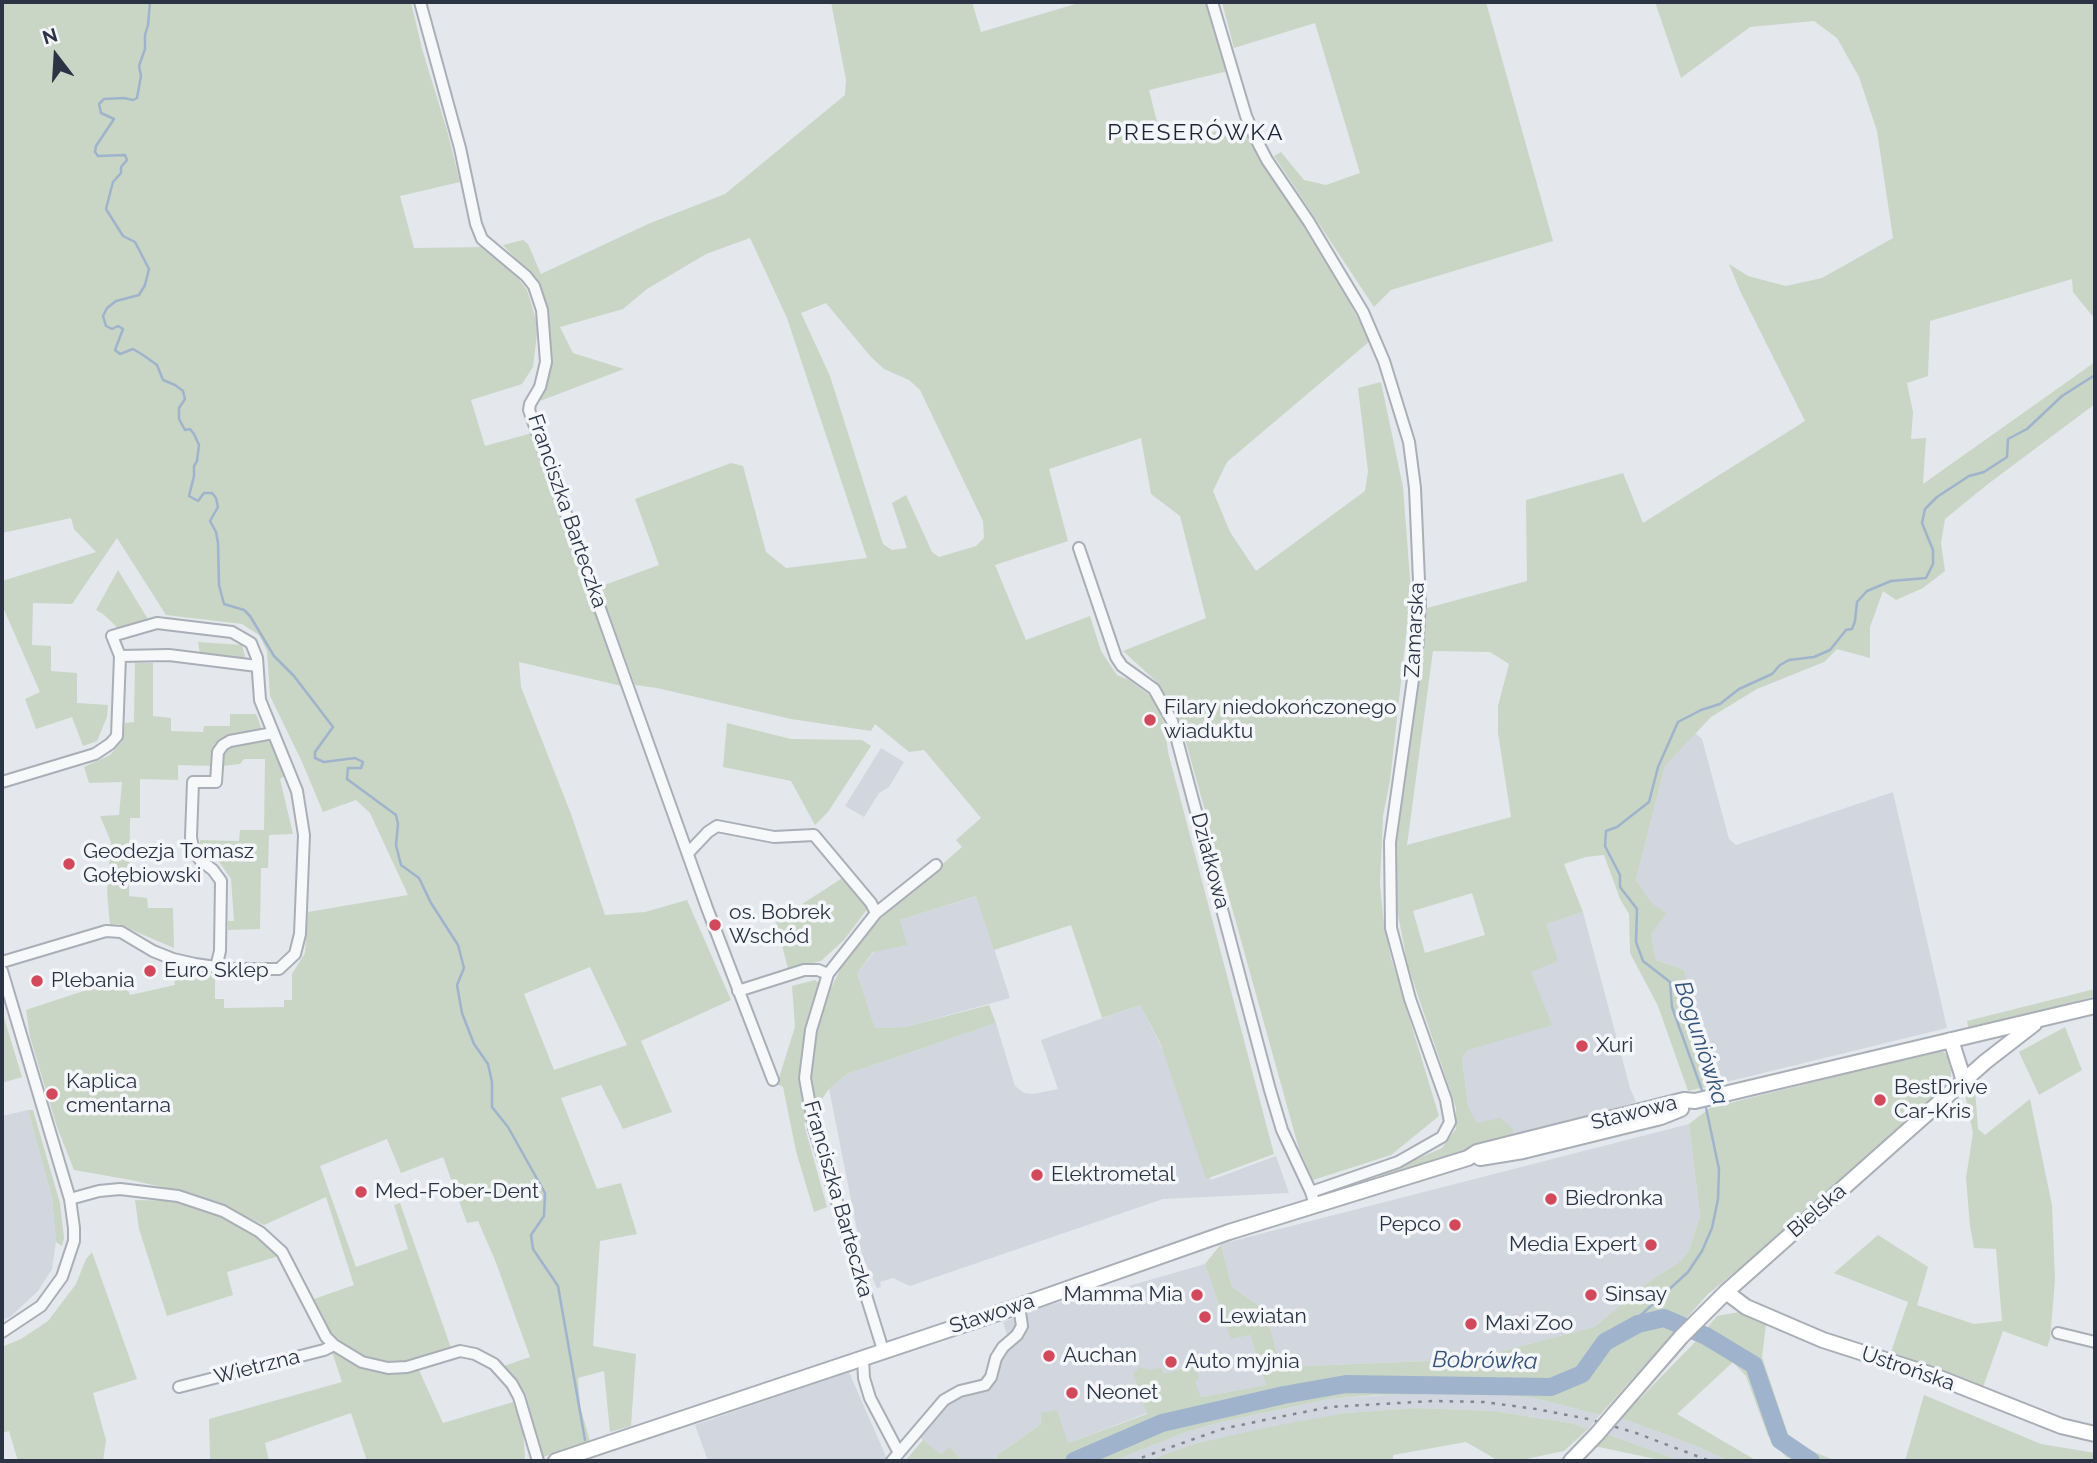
<!DOCTYPE html>
<html>
<head>
<meta charset="utf-8">
<style>
  body { margin:0 }
  #map { position:relative; width:2097px; height:1463px; overflow:hidden; background:#e4e7ec; font-family:Raleway,sans-serif }
  canvas { display:block }
  .frame { position:absolute; inset:0; border:4px solid #2b3445; pointer-events:none }
  .north { position:absolute; left:21px; top:21px; width:70px; height:70px; -webkit-text-stroke:5px #f4f6f9; paint-order:stroke; rotate:343deg; font-size:19px; font-weight:700; line-height:28px; text-align:center; color:#2b3445 }
  .north::after { content:''; display:block; margin:auto; width:24px; height:32px; background:#2b3445; clip-path:polygon(50% 0,100% 100%,50% 72%,0 100%) }
</style>
</head>
<body>
<div id="map">
<canvas width="2097" height="1463"></canvas>
<div class="frame"></div>
<div class="north">N</div>
</div>
<script>
const ctx = document.querySelector('canvas').getContext('2d');
ctx.lineJoin = 'round';
function fillPath(path, color) { ctx.fillStyle = color; ctx.fill(path, 'evenodd'); }
const poly = rows => new Path2D(rows.map(r => 'M' + r).join(''));
function trace(path, color, width, dash) { ctx.strokeStyle = color; ctx.lineWidth = width; ctx.lineCap = dash ? 'butt' : 'round'; ctx.setLineDash(dash || []); ctx.stroke(path); }
function label(font, color, halo, rows, align = 'center') {
  ctx.font = font + ' Raleway,sans-serif'; ctx.lineWidth = 7; ctx.setLineDash([]); ctx.textBaseline = 'middle'; ctx.strokeStyle = halo; ctx.fillStyle = color; for (const [text, x, y, turn = 0] of rows) {
    ctx.save(); ctx.translate(x, y); ctx.rotate((+turn || 0) * Math.PI / 180); ctx.textAlign = isNaN(turn) ? turn : align; if (halo) ctx.strokeText(text, 0, 0); ctx.fillText(text, 0, 0); ctx.restore();
  }
}
fillPath(poly([
  [1695,733,1702,739,1729,839,1736,845,1893,792,1947,1028,1714,1085,1684,970,1656,960,1651,934,1653,904,1636,880,1665,766],
  [881,748,904,762,889,787,879,793,864,817,845,806],
  [977,896,1010,998,905,1027,875,1028,857,973,900,920],
  [1583,912,1630,1088,1636,1102,1512,1138,1477,1123,1468,1106,1462,1057,1531,971,1546,924],
  [1140,1005,1172,1068,1211,1180,1276,1156,1289,1193,1163,1199,910,1286,893,1278,880,1282,881,1287,877,1288,862,1255,829,1089,847,1074,996,1023,1015,1086,1024,1093,1033,1094,1058,1089,1041,1040],
  [28,1110,52,1198,56,1242,52,1269,38,1291,10,1317,2,1320,2,1116],
  [1689,1124,1700,1216,1689,1250,1681,1261,1647,1283,1594,1327,1491,1354,1450,1360,1281,1367,1265,1310,1232,1287,1221,1244],
  [1205,1264,1231,1338,1250,1335,1266,1385,1201,1397,1186,1366,1163,1375,1133,1374,1147,1413,1068,1443,1042,1413,1041,1424,996,1456,999,1461,963,1461,949,1446,942,1456,911,1430,946,1394,983,1380,988,1373,994,1350,1007,1335,1003,1322,1047,1305,1108,1292],
  [849,1372,887,1459,884,1461,708,1461,695,1425],
  [1430,1392,1478,1393,1534,1398,1600,1415,1588,1429,1571,1423,1493,1411,1417,1408,1345,1413,1194,1444,1146,1461,1114,1461,1183,1433,1221,1422,1329,1399],
  [1621,1418,1696,1446,1729,1461,1681,1461,1607,1434]
]), '#d2d6de');
fillPath(poly([
  [2,2,411,2,422,49,447,130,460,182,400,196,414,248,487,247,512,270,527,290,538,326,533,367,522,384,471,400,485,446,532,433,605,638,626,687,519,662,521,687,571,814,605,915,645,912,687,900,731,1000,641,1041,672,1112,623,1129,601,1085,561,1098,597,1189,621,1183,637,1234,600,1241,593,1346,636,1354,631,1426,610,1432,604,1371,578,1378,580,1406,590,1441,543,1457,526,1395,504,1366,530,1357,495,1260,478,1221,467,1223,443,1157,401,1173,387,1139,320,1166,356,1267,408,1249,394,1205,400,1203,451,1348,399,1365,374,1360,353,1352,332,1334,314,1299,354,1285,326,1197,264,1225,217,1203,184,1192,131,1180,74,1170,57,1127,30,1037,26,1010,123,978,130,995,175,985,173,970,215,973,215,999,224,999,224,1008,284,1007,284,1000,292,1000,292,974,305,953,308,912,408,895,370,813,356,800,323,812,302,762,270,696,267,651,259,635,242,624,166,615,117,538,72,604,33,603,32,645,51,646,51,671,77,673,77,703,108,705,107,717,97,741,83,746,72,717,36,729,25,699,40,692,2,605,2,581,96,552,74,529,71,518,2,533],
  [590,967,627,1045,554,1070,524,994],
  [831,2,972,2,981,32,1082,2,1209,2,1228,71,1149,90,1162,142,1244,126,1259,158,1330,266,1370,341,1227,462,1213,491,1230,532,1256,571,1365,491,1368,471,1358,388,1381,382,1403,487,1411,591,1390,781,1383,816,1380,884,1384,924,1391,958,1439,1116,1391,1155,1313,1180,1299,1149,1182,728,1159,684,1123,651,1206,618,1180,516,1151,494,1141,438,1049,469,1068,541,995,565,1026,640,1090,616,1101,651,1117,675,1129,680,1153,698,1165,725,1168,752,1274,1154,1206,1179,1161,1045,1140,1005,1102,1018,1071,925,994,950,976,896,900,920,907,945,873,952,857,973,875,1028,905,1027,989,1005,996,1023,847,1074,829,1089,804,1124,827,1207,814,1212,796,1151,783,1087,777,1084,795,1027,792,986,815,980,829,992,841,968,878,921,962,847,956,840,981,818,924,750,909,752,875,724,871,731,791,719,657,688,635,685,599,587,659,565,635,499,731,463,743,466,766,552,786,568,867,558,787,318,750,238,706,254,647,289,623,309,560,327,573,353,624,369,532,404,549,327,536,281,503,245,523,240,528,244,541,274,648,224,725,194,845,95,846,80],
  [826,303,871,357,884,369,909,380,920,390,983,521,984,538,976,546,939,557,932,552,906,495,892,503,907,548,892,550,883,544,830,376,801,313],
  [1222,2,1486,2,1553,241,1391,290,1374,307,1274,156,1281,152,1304,180,1326,185,1360,173,1315,23,1234,48],
  [1655,2,2095,2,2095,326,2094,318,2073,292,2072,279,1930,321,1928,376,1907,383,1913,412,1911,439,1926,438,1923,484,2095,362,2095,404,1988,484,1945,519,1941,543,1945,571,1923,588,1896,600,1883,591,1870,627,1870,658,1837,649,1824,662,1757,689,1711,717,1665,766,1636,880,1653,904,1666,913,1651,934,1656,960,1684,970,1714,1085,1688,1091,1658,1006,1630,953,1629,914,1620,899,1604,855,1586,857,1564,864,1583,912,1546,924,1558,961,1531,972,1552,1025,1468,1050,1462,1057,1468,1106,1477,1123,1500,1118,1513,1129,1512,1138,1376,1177,1442,1148,1456,1129,1456,1108,1408,966,1397,910,1394,852,1427,608,1527,581,1526,500,1623,473,1643,523,1805,421,1740,291,1729,264,1748,276,1786,286,1822,278,1893,238,1877,131,1859,77,1837,38,1814,21,1750,27,1681,78],
  [1433,651,1490,652,1509,664,1498,706,1498,733,1511,817,1407,845],
  [1472,893,1485,935,1425,953,1413,911],
  [118,570,149,621,119,629,103,614,96,610],
  [198,642,242,645,245,656,244,661,200,653],
  [135,663,153,663,153,716,171,718,171,731,203,732,204,726,230,726,230,714,256,714,262,730,227,735,215,745,212,766,178,765,178,780,140,779,140,818,130,818,129,896,147,898,148,908,173,908,174,948,118,924,110,925,107,892,111,842,100,816,119,815,122,782,89,783,84,767,110,755,122,741,125,723,134,722],
  [727,723,791,739,862,740,871,746,828,812,815,825,791,781,723,767],
  [265,740,270,742,286,775,280,779,293,834,269,835,268,868,261,868,260,929,228,930,228,921,234,921,231,879,218,860,200,846,200,840,239,841,240,830,264,830,265,759,244,759,240,764,223,766,223,751,228,745],
  [844,877,868,908,844,940,821,961,788,969,776,921],
  [2095,989,2095,996,1969,1031,1967,1021],
  [2,1011,22,1077,2,1083],
  [2065,1027,2082,1070,2039,1095,2019,1052],
  [1942,1050,1947,1056,1951,1070,1951,1081,1946,1088,1781,1235,1708,1294,1600,1415,1534,1398,1478,1393,1375,1395,1329,1399,1221,1422,1183,1433,1114,1461,999,1461,996,1456,1041,1424,1041,1413,1057,1410,1068,1443,1147,1414,1133,1374,1139,1367,1149,1370,1161,1368,1164,1374,1186,1367,1184,1361,1193,1358,1199,1378,1195,1382,1201,1397,1266,1385,1250,1335,1231,1339,1205,1264,1221,1244,1232,1287,1265,1310,1281,1367,1451,1360,1491,1354,1594,1327,1647,1283,1681,1261,1689,1250,1700,1216,1689,1124,1710,1108],
  [1975,1089,1978,1129,1985,1135,2030,1099,2052,1205,2055,1280,2050,1339,2047,1347,2003,1331,1983,1387,1891,1352,1908,1302,1834,1273,1878,1235,1928,1267,1917,1305,1974,1324,2002,1321,1996,1249,1974,1248,1970,1226,1966,1178,1973,1133,1965,1094],
  [28,1110,33,1110,60,1203,64,1238,62,1246,56,1242,52,1198],
  [135,1200,179,1201,220,1217,256,1235,279,1256,227,1272,233,1295,167,1316,139,1229],
  [92,1252,137,1379,93,1393,106,1440,103,1461,18,1461,9,1431,2,1433,2,1347,21,1339,48,1321,76,1284,86,1259],
  [1739,1312,1766,1324,1762,1357,1789,1437,1802,1447,1836,1461,1796,1461,1786,1457,1768,1436,1746,1376,1733,1362,1677,1414,1757,1461,1729,1461,1696,1446,1621,1418,1696,1341,1717,1316],
  [332,1352,366,1369,389,1373,418,1368,443,1423,513,1402,523,1431,525,1457,523,1461,367,1461,351,1413,265,1443,269,1461,210,1461,209,1419,342,1382],
  [1924,1395,2041,1444,2095,1453,2095,1461,1905,1461],
  [1417,1408,1493,1411,1571,1423,1588,1429,1564,1451,1516,1461,1499,1461,1466,1442,1393,1455,1393,1461,1146,1461,1194,1444,1269,1427,1345,1413],
  [1607,1434,1681,1461,1665,1461,1594,1446],
  [923,1440,942,1455,949,1446,963,1461,905,1461]
]), '#c9d6c5');
trace(poly([
  [150,2,148,25,145,35,145,49,139,66,141,76,137,98,133,100,124,98,104,99,99,104,101,113,114,119,96,146,95,152,98,156,125,155,127,160,121,167,121,173,113,182,106,209,123,236,135,242,149,269,145,285,139,295,116,301,107,308,103,316,106,326,112,329,118,326,123,329,115,350,120,354,133,349,143,355,157,365,163,380,175,385,183,391,185,399,179,408,179,419,185,430,190,429,194,434,199,445,197,461,194,466,194,476,189,496,198,501,204,493,212,493,216,498,218,507,210,521,216,532,218,543,219,585,224,604,244,610,250,616,274,656,294,676,333,727,315,752,315,758,324,762,355,758,363,762,361,768,348,768,347,779,396,815,398,824,396,845,401,865,419,878,431,903,458,945,464,968,457,985,462,1013,474,1044,488,1064,492,1082,492,1107,508,1127,545,1193,544,1216,531,1235,533,1249,558,1286,585,1440],
  [1703,1093,1672,1007,1670,982,1643,961,1636,942,1637,909,1620,887,1620,875,1605,846,1606,831,1617,827,1649,802,1658,767,1678,722,1701,710,1720,704,1739,689,1772,674,1780,665,1789,660,1814,657,1830,650,1846,630,1852,629,1855,621,1857,602,1867,591,1891,581,1926,578,1933,564,1933,550,1922,523,1925,509,1937,497,1969,476,1984,472,2007,457,2008,439,2027,429,2062,396,2095,375],
  [1638,1324,1641,1315,1688,1272,1702,1251,1712,1228,1718,1199,1719,1169,1705,1103]
]), '#9fb4cc', 2.5);
trace(poly([
  [1074,1461,1162,1423,1284,1395,1346,1384,1551,1387,1582,1374,1605,1342,1638,1324,1664,1318,1706,1336,1754,1365,1780,1440,1811,1461]
]), '#9fb4cc', 18);
const street = poly([
  [420,2,460,148,476,224,482,239,526,276,534,286,542,310,546,362,540,387,530,404,529,410,707,908,773,1080],
  [1212,2,1246,116,1256,139,1267,160,1309,222,1363,312,1384,361,1409,442,1415,488,1420,604,1417,651,1390,842,1391,928,1410,999,1446,1100,1450,1122,1442,1137,1398,1162,1311,1192,1315,1205],
  [1079,548,1116,657,1122,666,1154,689,1172,721,1270,1090,1282,1130,1311,1192],
  [120,656,169,655,257,666],
  [2,782,95,754,110,744,117,736,120,656,112,636,157,623,232,632,251,643,257,658,260,700,297,791,304,835,300,934,295,954,279,969,229,969,195,964,173,959,153,951,121,932,106,931,2,962],
  [689,852,708,832,717,826,774,837,814,835,871,903,876,913],
  [216,967,220,951,221,881,213,870,200,860,193,848,191,837,193,782,216,782,218,752,223,745,230,741,273,733],
  [2,971,70,1199,74,1228,74,1241,62,1277,41,1306,2,1332],
  [738,991,804,970,818,970,828,974],
  [70,1199,99,1191,120,1189,178,1196,223,1211,260,1232,282,1252,326,1337,334,1345,362,1362,388,1368,407,1367,460,1351,475,1354,494,1364,512,1384,519,1397,538,1461],
  [2058,1333,2095,1342],
  [883,1350,814,1128,805,1078,811,1030,828,974,876,913,936,865],
  [863,1358,864,1378,870,1398,899,1453],
  [179,1387,324,1350,334,1345],
  [892,1461,944,1400,960,1391,985,1385,991,1377,996,1358,1003,1347,1017,1335,1022,1326,1019,1306]
]);
const secondary = poly([
  [1951,1040,1964,1081],
  [1480,1158,1523,1151,1661,1117,1681,1109],
  [1726,1292,1746,1307,1823,1340,1932,1375,2061,1426,2095,1434],
  [1615,1413,1681,1337,1726,1292,1985,1062,2034,1024],
  [556,1461,1019,1306,1229,1232,1468,1158,1477,1152,1684,1100,1695,1101,2095,1006],
  [1571,1461,1597,1434]
]);
trace(street, '#a9aeb7', 14);
trace(secondary, '#a9aeb7', 18);
trace(street, '#f7f8fa', 10);
trace(secondary, '#fff', 14);
trace(poly([
  [1132,1461,1222,1429,1279,1417,1330,1407,1433,1401,1484,1402,1536,1409,1588,1419,1636,1433,1710,1461]
]), '#7d8696', 2.5, [3.5, 7]);
const secondaryBridge = poly([
  [1597,1434,1615,1413]
]);
trace(secondaryBridge, '#a9aeb7', 18, []);
trace(secondaryBridge, '#fff', 14);
for (const [x, y, r, color] of [
  [1150,720,7,"#d1495b"],
  [69,864,7,"#d1495b"],
  [715,925,7,"#d1495b"],
  [150,971,7,"#d1495b"],
  [37,981,7,"#d1495b"],
  [1582,1046,7,"#d1495b"],
  [52,1094,7,"#d1495b"],
  [1880,1100,7,"#d1495b"],
  [1037,1175,7,"#d1495b"],
  [361,1192,7,"#d1495b"],
  [1551,1199,7,"#d1495b"],
  [1455,1225,7,"#d1495b"],
  [1651,1245,7,"#d1495b"],
  [1197,1295,7,"#d1495b"],
  [1591,1295,7,"#d1495b"],
  [1205,1317,7,"#d1495b"],
  [1471,1324,7,"#d1495b"],
  [1049,1356,7,"#d1495b"],
  [1171,1362,7,"#d1495b"],
  [1072,1393,7,"#d1495b"]
]) { const dot = new Path2D(); dot.arc(x, y, r, 0, 2 * Math.PI); ctx.fillStyle = color; ctx.fill(dot); trace(dot, '#f4f6f9', 2.5); }
label('21px', '#2b3445', '#f4f6f9', [
  ["Franciszka Barteczka",567,511,71],
  ["Zamarska",1415,630,-87],
  ["Działkowa",1210,861,75],
  ["Stawowa",1634,1113,-14],
  ["Franciszka Barteczka",838,1199,74],
  ["Bielska",1817,1211,-41],
  ["Stawowa",992,1314,-18],
  ["Wietrzna",257,1367,-14],
  ["Ustrońska",1908,1369,19]
]);
label('21px', '#2b3445', '#f4f6f9', [
  ["Filary niedokończonego",1164,708],
  ["wiaduktu",1164,732],
  ["Geodezja Tomasz",83,852],
  ["Gołębiowski",83,876],
  ["os. Bobrek",729,913],
  ["Wschód",729,937],
  ["Euro Sklep",164,971],
  ["Plebania",51,981],
  ["Xuri",1596,1046],
  ["Kaplica",66,1082],
  ["cmentarna",66,1106],
  ["BestDrive",1894,1088],
  ["Car-Kris",1894,1112],
  ["Elektrometal",1051,1175],
  ["Med-Fober-Dent",375,1192],
  ["Biedronka",1565,1199],
  ["Pepco",1441,1225,"right"],
  ["Media Expert",1637,1245,"right"],
  ["Mamma Mia",1183,1295,"right"],
  ["Sinsay",1605,1295],
  ["Lewiatan",1219,1317],
  ["Maxi Zoo",1485,1324],
  ["Auchan",1063,1356],
  ["Auto myjnia",1185,1362],
  ["Neonet",1086,1393]
], 'left');
ctx.letterSpacing = '2px';
label('23px', '#1d2536', '#f4f6f9', [
  ["PRESERÓWKA",1196,133]
]);
ctx.letterSpacing = '0px';
label('italic 23px', '#34527a', '#f4f6f9', [
  ["Boguniówka",1701,1043,72],
  ["Bobrówka",1485,1361,1]
]);
</script>
</body>
</html>
